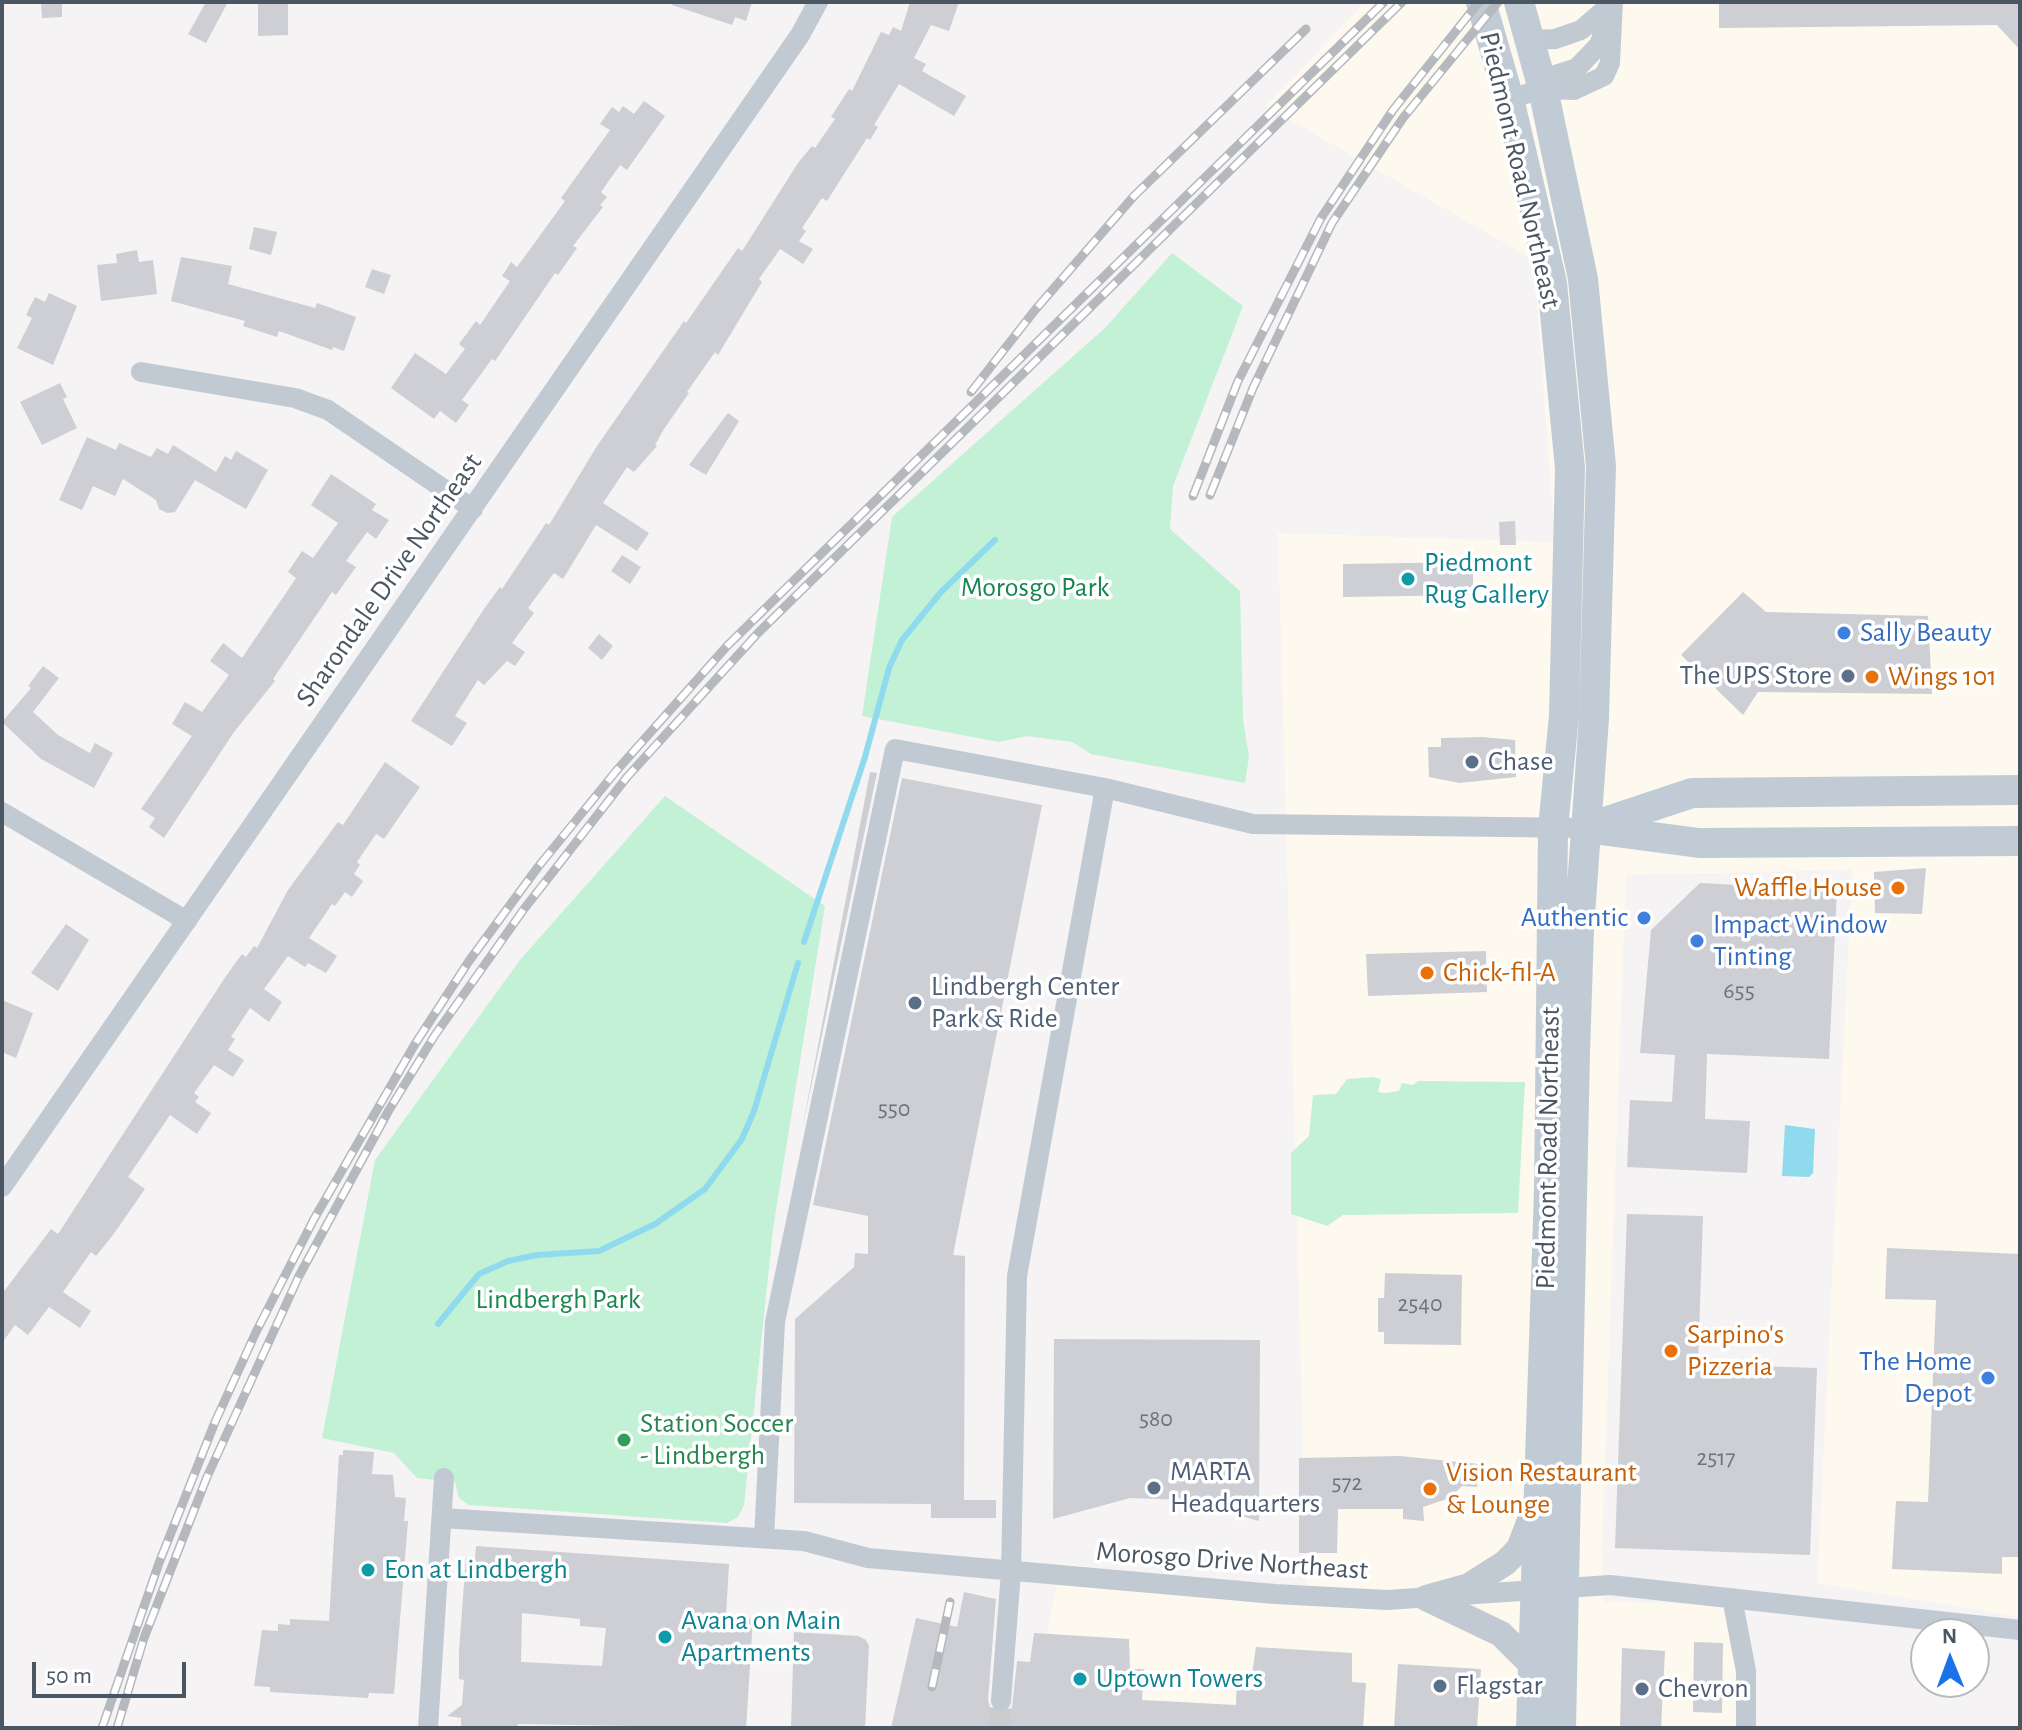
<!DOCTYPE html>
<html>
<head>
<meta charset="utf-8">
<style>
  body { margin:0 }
  #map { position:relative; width:2022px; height:1730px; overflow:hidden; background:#f5f3f3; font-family:"Alegreya Sans",sans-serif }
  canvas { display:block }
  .frame { position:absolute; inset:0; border:4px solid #4a5661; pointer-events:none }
  .north { position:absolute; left:1910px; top:1618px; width:80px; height:80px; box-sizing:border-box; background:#fff; border:2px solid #b7bbc0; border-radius:50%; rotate:359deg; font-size:22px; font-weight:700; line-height:32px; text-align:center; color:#4a5661 }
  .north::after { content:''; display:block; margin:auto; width:28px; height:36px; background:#1a73e8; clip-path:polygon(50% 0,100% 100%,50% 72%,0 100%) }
  .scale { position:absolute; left:32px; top:1662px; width:154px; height:36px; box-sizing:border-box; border:4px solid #4a5661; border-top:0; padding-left:10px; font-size:24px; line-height:28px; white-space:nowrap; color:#4a5661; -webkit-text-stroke:6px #fff; paint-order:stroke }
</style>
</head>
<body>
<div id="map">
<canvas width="2022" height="1730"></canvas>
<div class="frame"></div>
<div class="north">N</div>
<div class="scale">50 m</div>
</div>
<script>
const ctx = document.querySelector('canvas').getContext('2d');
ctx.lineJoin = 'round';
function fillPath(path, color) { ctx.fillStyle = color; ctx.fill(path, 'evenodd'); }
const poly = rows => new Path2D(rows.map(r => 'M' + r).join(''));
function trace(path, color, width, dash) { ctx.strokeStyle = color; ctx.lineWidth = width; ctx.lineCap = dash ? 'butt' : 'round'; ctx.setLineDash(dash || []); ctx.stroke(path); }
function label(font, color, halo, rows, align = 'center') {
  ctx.font = font + ' "Alegreya Sans",sans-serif'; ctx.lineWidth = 7; ctx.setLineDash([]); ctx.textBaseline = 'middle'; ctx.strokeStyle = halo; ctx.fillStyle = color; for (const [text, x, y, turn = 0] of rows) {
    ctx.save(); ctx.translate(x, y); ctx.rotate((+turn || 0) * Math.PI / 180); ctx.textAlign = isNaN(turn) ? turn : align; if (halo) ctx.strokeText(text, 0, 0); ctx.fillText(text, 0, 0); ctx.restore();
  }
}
fillPath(poly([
  [1365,2,2020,2,2020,1617,1817,1583,1852,870,1626,875,1602,1549,1604,1602,1738,1604,1745,1728,1028,1728,1061,1563,1307,1595,1278,533,1555,542,1534,260,1266,106]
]), '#fdf9ef');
fillPath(poly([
  [1172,253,1243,306,1173,486,1170,529,1240,591,1243,719,1249,757,1245,783,1091,754,1072,742,1027,736,999,742,862,716,892,517,1105,328],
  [665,796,825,906,773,1229,744,1505,738,1517,727,1523,469,1505,459,1498,455,1482,417,1478,394,1453,322,1438,375,1160,520,960],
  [1373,1077,1381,1079,1378,1092,1386,1093,1399,1091,1402,1083,1413,1085,1418,1081,1525,1082,1518,1213,1343,1215,1327,1226,1291,1214,1291,1153,1309,1136,1313,1095,1336,1094,1347,1079]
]), '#c3f1d5');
fillPath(poly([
  [1785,1125,1815,1129,1813,1173,1809,1177,1782,1176]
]), '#90daee');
trace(poly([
  [804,942,865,757,889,668,902,640,941,592,995,540],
  [438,1324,479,1274,508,1261,537,1255,599,1251,655,1224,705,1189,742,1139,754,1111,798,963]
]), '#90daee', 6);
fillPath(poly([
  [41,2,62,2,62,17,42,18],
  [206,2,228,2,206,43,188,34],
  [258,2,288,2,288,35,258,36],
  [673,2,752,2,746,21,735,17,732,25,672,5],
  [910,2,959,2,949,31,931,25,914,58,926,64,922,71,966,96,954,116,899,84,874,125,878,127,870,140,867,138,827,201,822,198,802,228,806,231,799,241,813,249,803,264,780,249,759,279,762,282,718,355,715,352,687,392,689,393,664,429,655,445,657,446,634,472,627,467,603,503,649,533,637,551,596,525,563,579,554,573,528,608,534,613,512,643,525,652,515,666,507,661,484,685,478,680,455,716,467,723,452,746,411,721,484,609,500,587,502,589,546,523,549,525,597,446,684,321,686,323,738,248,742,251,798,163,812,146,815,148,835,119,831,117,849,89,852,91,881,32,889,35,893,27,901,31],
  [1719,2,2020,2,2020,50,1997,25,1719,28],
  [644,101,665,116,627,170,620,165,601,192,607,197,600,205,603,207,573,246,577,248,558,275,555,273,495,361,492,359,462,400,469,405,456,423,440,411,434,419,391,388,415,353,446,374,465,349,459,344,476,321,480,325,510,281,502,276,511,262,517,267,565,201,561,198,610,130,600,124,612,107,619,112,623,106,634,114],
  [254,227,277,232,271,255,249,249],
  [137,250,139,262,153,260,157,294,101,301,97,265,117,263,116,254],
  [181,257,232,266,228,284,315,308,317,303,356,317,344,351,333,347,332,350,279,331,277,337,243,326,245,321,171,301],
  [372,269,391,275,384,294,365,287],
  [49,293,77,306,53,365,17,348,32,318,26,315,35,297,45,302],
  [60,383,67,397,63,399,77,428,42,445,20,402],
  [728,413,739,421,706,475,689,465],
  [87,437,116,450,119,443,151,457,157,448,168,454,173,445,216,472,225,456,231,460,236,451,268,470,246,509,195,480,175,512,167,513,159,509,156,500,123,479,115,496,93,486,82,510,59,500],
  [331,474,376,504,372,510,389,520,376,539,367,532,346,561,356,567,336,595,332,592,273,679,275,681,234,732,164,838,149,827,155,818,141,809,192,736,172,724,185,702,202,712,229,675,210,661,223,643,242,658,296,578,288,572,302,551,313,558,338,523,311,505],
  [1515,521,1516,545,1500,545,1499,522],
  [622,555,641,567,630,584,611,571],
  [1473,562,1473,595,1343,597,1343,564],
  [1743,592,1766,612,1928,616,1932,694,1758,692,1743,715,1681,655],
  [599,634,613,646,602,660,588,648],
  [43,666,59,678,33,712,58,735,90,753,95,743,113,753,94,788,41,759,2,722,31,688,28,686],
  [1483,737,1515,740,1516,777,1460,783,1429,777,1428,747,1441,747,1441,738],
  [385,762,420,787,384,839,376,834,357,862,360,865,354,874,363,881,352,897,345,892,335,906,332,904,309,938,337,956,326,973,308,963,305,967,288,956,264,989,282,1002,269,1022,250,1008,231,1037,235,1039,228,1050,244,1060,233,1077,214,1065,194,1093,199,1097,195,1102,211,1113,197,1134,170,1115,128,1177,145,1189,113,1235,96,1256,91,1252,63,1292,91,1311,80,1328,49,1307,28,1335,15,1325,2,1343,2,1294,51,1229,58,1234,226,976,242,954,246,957,254,946,257,948,288,890,338,822,343,825],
  [870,772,877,773,802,1130],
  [902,778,1042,805,953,1255,965,1256,964,1500,996,1500,996,1518,931,1518,931,1504,794,1503,795,1319,854,1267,855,1253,868,1254,868,1216,813,1205],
  [1926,868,1922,914,1875,913,1874,872],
  [1700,883,1837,890,1829,1059,1707,1054,1705,1119,1750,1121,1747,1173,1627,1167,1630,1100,1672,1102,1675,1055,1640,1053,1651,930],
  [66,924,89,940,58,991,31,973],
  [1486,951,1487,992,1368,996,1366,954],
  [2,1000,33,1013,16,1058,2,1052],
  [1627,1214,1703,1216,1698,1364,1817,1368,1810,1555,1615,1548],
  [1887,1248,2020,1254,2020,1557,2002,1557,2002,1574,1892,1569,1896,1501,1928,1502,1936,1300,1885,1299],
  [1385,1273,1462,1275,1461,1345,1384,1344,1384,1332,1378,1332,1378,1298,1384,1298],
  [1054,1339,1260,1340,1259,1521,1186,1500,1130,1498,1053,1519],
  [343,1450,374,1452,372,1474,393,1475,395,1497,406,1498,404,1521,408,1521,394,1694,369,1693,368,1698,270,1692,270,1687,254,1686,262,1630,278,1631,278,1624,290,1625,290,1619,329,1621,339,1455,343,1455],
  [1400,1456,1479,1464,1477,1487,1462,1486,1450,1498,1423,1507,1424,1521,1403,1519,1403,1509,1338,1509,1337,1553,1299,1553,1299,1458],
  [476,1546,729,1564,726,1616,753,1619,746,1728,518,1724,517,1728,461,1728,461,1718,447,1716,462,1705,464,1680,459,1679,459,1651,466,1558,475,1559],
  [522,1613,580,1619,580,1626,606,1628,602,1666,521,1662],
  [964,1592,996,1599,988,1700,990,1707,999,1714,1012,1708,1017,1661,1030,1662,1034,1633,1129,1639,1130,1669,1144,1669,1142,1700,1236,1705,1237,1675,1252,1675,1256,1647,1352,1653,1352,1682,1366,1683,1363,1728,891,1728,916,1618,957,1627],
  [794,1632,858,1636,866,1640,869,1646,865,1728,791,1728],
  [1694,1642,1723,1643,1722,1713,1693,1712],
  [1622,1648,1665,1651,1661,1728,1620,1728],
  [1398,1664,1481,1669,1477,1728,1394,1728]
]), '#cdcfd5');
trace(poly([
  [999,1728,1001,1701]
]), '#caccce', 20, [20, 10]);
trace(poly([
  [1531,40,1555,39,1581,30,1610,5],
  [1543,89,1555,75,1577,68,1599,45,1607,22],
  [1509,99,1543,89,1574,90,1604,76,1610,63,1613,2],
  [141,372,295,398,328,410,473,509],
  [2,812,187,921],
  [2,1187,800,35,818,2],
  [442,1518,804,1541,868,1558,1275,1594,1387,1600,1610,1585,2020,1630],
  [764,1538,775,1322,895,749,1105,788,1253,824,1587,828],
  [1732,1598,1746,1671,1746,1728],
  [1001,1701,1011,1572,1017,1276,1105,788],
  [428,1728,444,1478]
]), '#c1cad2', 20);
trace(poly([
  [1426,1598,1469,1586,1505,1563,1519,1549,1535,1507],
  [1426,1598,1501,1634,1532,1665]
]), '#c1cad2', 26);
trace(poly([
  [1481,2,1509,99,1552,283,1570,468,1564,716,1553,828,1549,1190,1531,1728],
  [1519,2,1543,89,1583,279,1601,466,1594,718,1579,929,1575,1052,1561,1728],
  [1587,828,1692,793,2020,790],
  [1593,829,1699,843,2020,841]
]), '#c1cbd6', 30);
const rail = poly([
  [971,392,1035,310,1134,196,1306,29],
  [1210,495,1253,388,1332,223,1403,118,1498,2],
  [1193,496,1238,381,1321,218,1393,110,1479,2],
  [932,1687,950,1602],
  [102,1728,159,1563,215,1422,256,1332,314,1219,415,1044,469,961,538,867,617,770,727,646,1384,2],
  [117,1728,144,1638,207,1477,299,1276,389,1110,435,1035,524,909,627,777,758,633,1402,2]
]);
trace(rail, '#b5b8bd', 9);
trace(rail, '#fff', 6, [18]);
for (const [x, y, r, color] of [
  [1408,579,8,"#0f9aa8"],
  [1844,633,8,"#3f7fe0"],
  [1848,676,8,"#5c6f8a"],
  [1872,677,8,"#e8710a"],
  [1472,762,8,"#5c6f8a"],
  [1898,888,8,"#e8710a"],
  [1644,918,8,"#3f7fe0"],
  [1697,941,8,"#3f7fe0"],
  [1427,973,8,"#e8710a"],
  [915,1003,8,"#5c6f8a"],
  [1671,1351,8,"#e8710a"],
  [1988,1378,8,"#3f7fe0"],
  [624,1440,8,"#2e9e5b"],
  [1154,1488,8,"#5c6f8a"],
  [1430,1489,8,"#e8710a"],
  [368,1570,8,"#0f9aa8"],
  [665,1637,8,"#0f9aa8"],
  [1080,1679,8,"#0f9aa8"],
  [1440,1686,8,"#5c6f8a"],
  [1642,1689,8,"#5c6f8a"]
]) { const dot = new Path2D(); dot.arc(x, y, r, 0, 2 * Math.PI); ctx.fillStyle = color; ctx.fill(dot); trace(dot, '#fff', 3); }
label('24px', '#6b747e', null, [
  ["655",1739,991],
  ["550",894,1109],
  ["2540",1420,1304],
  ["580",1156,1419],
  ["2517",1716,1458],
  ["572",1347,1483]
]);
label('28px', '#4a5661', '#fff', [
  ["Piedmont Road Northeast",1520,170,77],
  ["Sharondale Drive Northeast",389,580,-55],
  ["Piedmont Road Northeast",1548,1148,-89],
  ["Morosgo Drive Northeast",1232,1561,4]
]);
label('28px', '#0d838f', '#fff', [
  ["Piedmont",1424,563],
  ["Rug Gallery",1424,595],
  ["Eon at Lindbergh",384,1570],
  ["Avana on Main",681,1621],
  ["Apartments",681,1653],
  ["Uptown Towers",1096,1679]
], 'left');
label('28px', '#17864f', '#fff', [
  ["Morosgo Park",1035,588],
  ["Lindbergh Park",558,1300]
]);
label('28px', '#366cbe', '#fff', [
  ["Sally Beauty",1860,633],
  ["Authentic",1628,918,"right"],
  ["Impact Window",1713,925],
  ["Tinting",1713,957],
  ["The Home",1972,1362,"right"],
  ["Depot",1972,1394,"right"]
], 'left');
label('28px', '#4e5e75', '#fff', [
  ["The UPS Store",1832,676,"right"],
  ["Chase",1488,762],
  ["Lindbergh Center",931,987],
  ["Park & Ride",931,1019],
  ["MARTA",1170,1472],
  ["Headquarters",1170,1504],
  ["Flagstar",1456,1686],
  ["Chevron",1658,1689]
], 'left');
label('28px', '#c56008', '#fff', [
  ["Wings 101",1888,677],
  ["Waffle House",1882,888,"right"],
  ["Chick-fil-A",1443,973],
  ["Sarpino's",1687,1335],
  ["Pizzeria",1687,1367],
  ["Vision Restaurant",1446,1473],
  ["& Lounge",1446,1505]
], 'left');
label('28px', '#27864d', '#fff', [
  ["Station Soccer",640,1424],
  ["- Lindbergh",640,1456]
], 'left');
</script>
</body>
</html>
